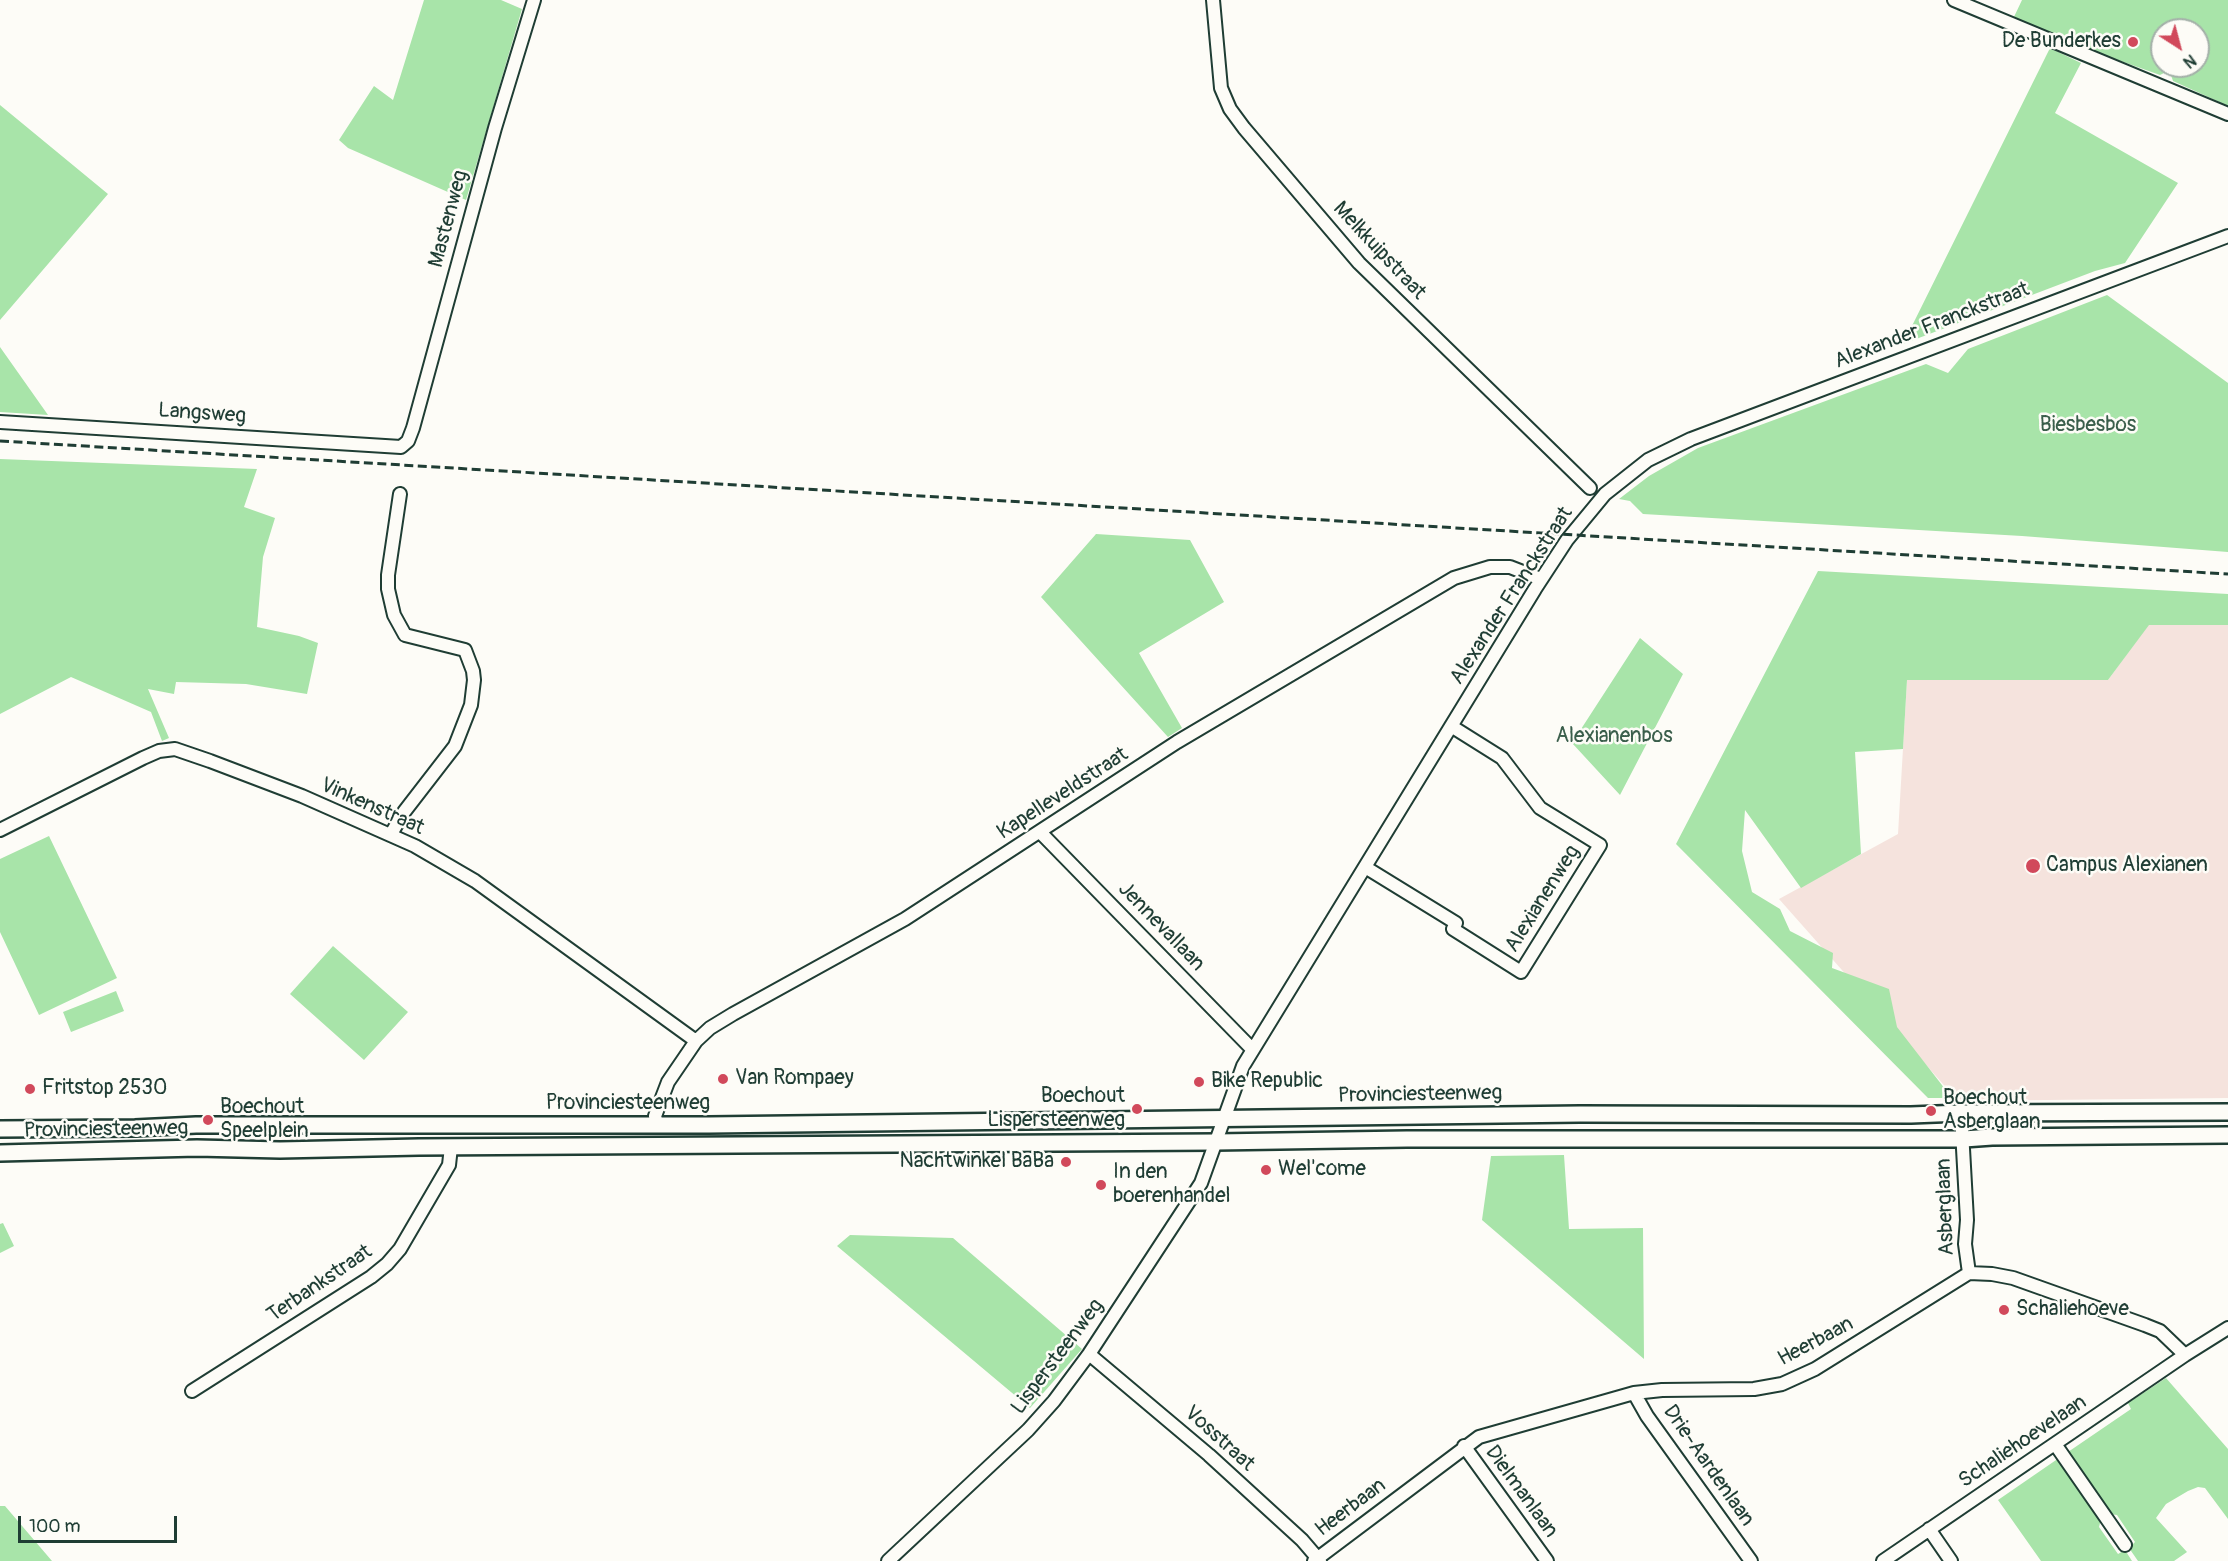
<!DOCTYPE html>
<html>
<head>
<meta charset="utf-8">
<style>
  body { margin:0 }
  #map { position:relative; width:2228px; height:1561px; overflow:hidden; background:#fdfcf7; font-family:Pangolin,sans-serif }
  canvas { display:block }
  .north { position:absolute; left:2150px; top:18px; width:60px; height:60px; box-sizing:border-box; background:#fdfcf7; border:2px solid #a4b0a9; border-radius:50%; rotate:144deg; font-size:16px; font-weight:700; line-height:24px; text-align:center; color:#1f3d34 }
  .north::after { content:''; display:block; margin:auto; width:21px; height:27px; background:#d1495b; clip-path:polygon(50% 0,100% 100%,50% 72%,0 100%) }
  .scale { position:absolute; left:18px; top:1516px; width:159px; height:27px; box-sizing:border-box; border:3px solid #1f3d34; border-top:0; padding-left:8px; font-size:18px; line-height:21px; white-space:nowrap; color:#1f3d34; -webkit-text-stroke:4px #fdfcf7; paint-order:stroke }
</style>
</head>
<body>
<div id="map">
<canvas width="2228" height="1561"></canvas>
<div class="north">N</div>
<div class="scale">100 m</div>
</div>
<script>
const ctx = document.querySelector('canvas').getContext('2d');
ctx.lineJoin = 'round';
function fillPath(path, color) { ctx.fillStyle = color; ctx.fill(path, 'evenodd'); }
const poly = rows => new Path2D(rows.map(r => 'M' + r).join(''));
function trace(path, color, width, dash) { ctx.strokeStyle = color; ctx.lineWidth = width; ctx.lineCap = dash ? 'butt' : 'round'; ctx.setLineDash(dash || []); ctx.stroke(path); }
function label(font, color, halo, rows, align = 'center') {
  ctx.font = font + ' Pangolin,sans-serif'; ctx.lineWidth = 5; ctx.setLineDash([]); ctx.textBaseline = 'middle'; ctx.strokeStyle = halo; ctx.fillStyle = color; for (const [text, x, y, turn = 0] of rows) {
    ctx.save(); ctx.translate(x, y); ctx.rotate((+turn || 0) * Math.PI / 180); ctx.textAlign = isNaN(turn) ? turn : align; if (halo) ctx.strokeText(text, 0, 0); ctx.fillText(text, 0, 0); ctx.restore();
  }
}
fillPath(poly([
  [2149,624,2228,625,2228,1098,1958,1101,1779,899,1898,834,1907,680,2108,680]
]), '#f5e3dd');
fillPath(poly([
  [424,0,501,0,522,9,466,200,348,148,339,140,374,86,393,100],
  [2022,0,2228,0,2228,106,2173,81,2171,75,2164,73,2160,75,2098,53,2013,19],
  [2162,30,2198,30,2198,66,2162,66],
  [2050,48,2081,63,2055,113,2178,183,2125,263,2095,271,1903,344],
  [0,105,108,194,0,320],
  [2107,295,2228,383,2228,552,2022,536,1643,514,1630,501,1619,499,1649,476,1698,448,1926,364,1948,373,1968,349],
  [0,347,48,415,0,412],
  [0,459,257,469,244,507,275,518,263,557,257,627,299,636,318,643,307,694,246,684,176,682,174,694,148,689,169,738,162,741,151,712,71,677,0,714],
  [1096,534,1190,540,1224,602,1139,653,1182,728,1168,737,1041,597],
  [1818,571,2228,594,2228,625,2149,625,2108,680,1907,680,1903,749,1855,752,1861,854,1801,888,1745,810,1742,851,1752,892,1780,909,1790,931,1833,953,1832,968,1889,989,1897,1027,1952,1098,1928,1098,1676,844],
  [1640,638,1683,674,1620,795,1572,743],
  [49,836,117,978,39,1015,0,932,0,859],
  [333,946,408,1012,364,1060,290,994],
  [116,991,124,1011,71,1032,63,1012],
  [1564,1155,1569,1229,1643,1228,1644,1359,1482,1220,1491,1156],
  [3,1223,14,1246,0,1253,0,1224],
  [850,1235,953,1238,1082,1349,1030,1408,837,1246],
  [2166,1378,2228,1449,2228,1519,2205,1488,2198,1487,2188,1491,2166,1504,2156,1518,2187,1552,2174,1561,2138,1561,2129,1548,2135,1542,2117,1515,2109,1514,2068,1452,2131,1409,2128,1403],
  [2059,1458,2101,1519,2099,1527,2118,1554,2125,1550,2132,1561,2041,1561,1998,1500],
  [0,1506,5,1506,52,1561,0,1561]
]), '#a8e4a9');
const minor = poly([
  [1213,0,1221,88,1230,109,1244,128,1359,263,1590,488],
  [1954,0,2228,114],
  [0,422,401,447,408,441,413,428,495,128,534,0],
  [0,830,143,758,159,751,175,749,210,761,302,796,415,846,475,881,696,1041],
  [1040,832,1253,1050],
  [391,834,404,812,455,746,471,705,474,680,473,671,465,650,405,635,394,615,388,589,388,575,400,494],
  [1365,867,1456,923,1453,929,1521,972,1600,845,1540,808,1502,758,1451,726],
  [1961,1113,1967,1220,1965,1244,1969,1273],
  [657,1124,655,1116,668,1082,696,1041,710,1028,733,1014,905,919,1177,742,1454,578,1490,567,1510,567,1541,579],
  [1089,1354,1209,1455,1302,1540,1320,1561],
  [192,1391,371,1277,387,1264,400,1249,449,1165,451,1147],
  [1634,1393,1647,1416,1751,1561],
  [2055,1444,2125,1545],
  [1464,1446,1547,1561],
  [1929,1529,1951,1561],
  [888,1561,1028,1430,1054,1401,1089,1354,1201,1183,1243,1066,1535,589,1567,540,1605,494,1648,460,1691,439,2228,236],
  [1314,1561,1479,1437,1634,1393,1662,1390,1754,1389,1782,1384,1815,1369,1969,1273,1992,1274,2013,1278,2145,1325,2160,1331,2185,1355],
  [1883,1561,2185,1355,2228,1328]
]);
const major = poly([
  [0,1129,135,1128,196,1125,709,1125,1580,1114,1911,1115,1961,1113,2228,1112],
  [0,1153,197,1148,280,1150,419,1147,1216,1142,1407,1139,1964,1139,1992,1137,2228,1135]
]);
trace(minor, '#1f3d34', 16);
trace(major, '#1f3d34', 20);
trace(minor, '#fdfcf7', 12);
trace(major, '#fdfcf7', 15);
trace(poly([
  [0,441,2228,574]
]), '#1f3d34', 3, [9, 4.5]);
for (const [x, y, r, color] of [
  [2133,42,6,"#d1495b"],
  [2033,866,8,"#d1495b"],
  [723,1079,6,"#d1495b"],
  [1199,1082,6,"#d1495b"],
  [30,1089,6,"#d1495b"],
  [1137,1109,6,"#d1495b"],
  [1931,1111,6,"#d1495b"],
  [208,1120,6,"#d1495b"],
  [1066,1162,6,"#d1495b"],
  [1266,1170,6,"#d1495b"],
  [1101,1185,6,"#d1495b"],
  [2004,1310,6,"#d1495b"]
]) { const dot = new Path2D(); dot.arc(x, y, r, 0, 2 * Math.PI); ctx.fillStyle = color; ctx.fill(dot); trace(dot, '#fdfcf7', 2); }
label('21px', '#1f3d34', '#fdfcf7', [
  ["De Bunderkes",2121,42,"right"],
  ["Campus Alexianen",2046,866],
  ["Van Rompaey",735,1079],
  ["Bike Republic",1211,1082],
  ["Fritstop 2530",42,1089],
  ["Boechout",1125,1097,"right"],
  ["Lispersteenweg",1125,1121,"right"],
  ["Boechout",1943,1099],
  ["Asberglaan",1943,1123],
  ["Boechout",220,1108],
  ["Speelplein",220,1132],
  ["Nachtwinkel BaBa",1054,1162,"right"],
  ["Wel'come",1278,1170],
  ["In den",1113,1173],
  ["boerenhandel",1113,1197],
  ["Schaliehoeve",2016,1310]
], 'left');
label('21px', '#1f3d34', '#fdfcf7', [
  ["Mastenweg",449,219,-75],
  ["Melkkuipstraat",1379,251,47],
  ["Alexander Franckstraat",1932,326,-21],
  ["Langsweg",202,414,4],
  ["Alexander Franckstraat",1512,596,-57],
  ["Kapelleveldstraat",1063,794,-33],
  ["Vinkenstraat",372,807,24],
  ["Alexianenweg",1543,899,-58],
  ["Jennevallaan",1161,927,46],
  ["Provinciesteenweg",1420,1095,-1],
  ["Provinciesteenweg",628,1104],
  ["Provinciesteenweg",106,1130,-1],
  ["Asberglaan",1946,1207,-92],
  ["Terbankstraat",320,1284,-34],
  ["Heerbaan",1816,1342,-28],
  ["Lispersteenweg",1058,1357,-53],
  ["Vosstraat",1219,1439,42],
  ["Schaliehoevelaan",2023,1442,-34],
  ["Drie-Aardenlaan",1708,1466,55],
  ["Dielmanlaan",1521,1492,54],
  ["Heerbaan",1351,1508,-37]
]);
label('21px', '#3a5e4b', '#fdfcf7', [
  ["Biesbesbos",2088,426],
  ["Alexianenbos",1614,737]
]);
</script>
</body>
</html>
